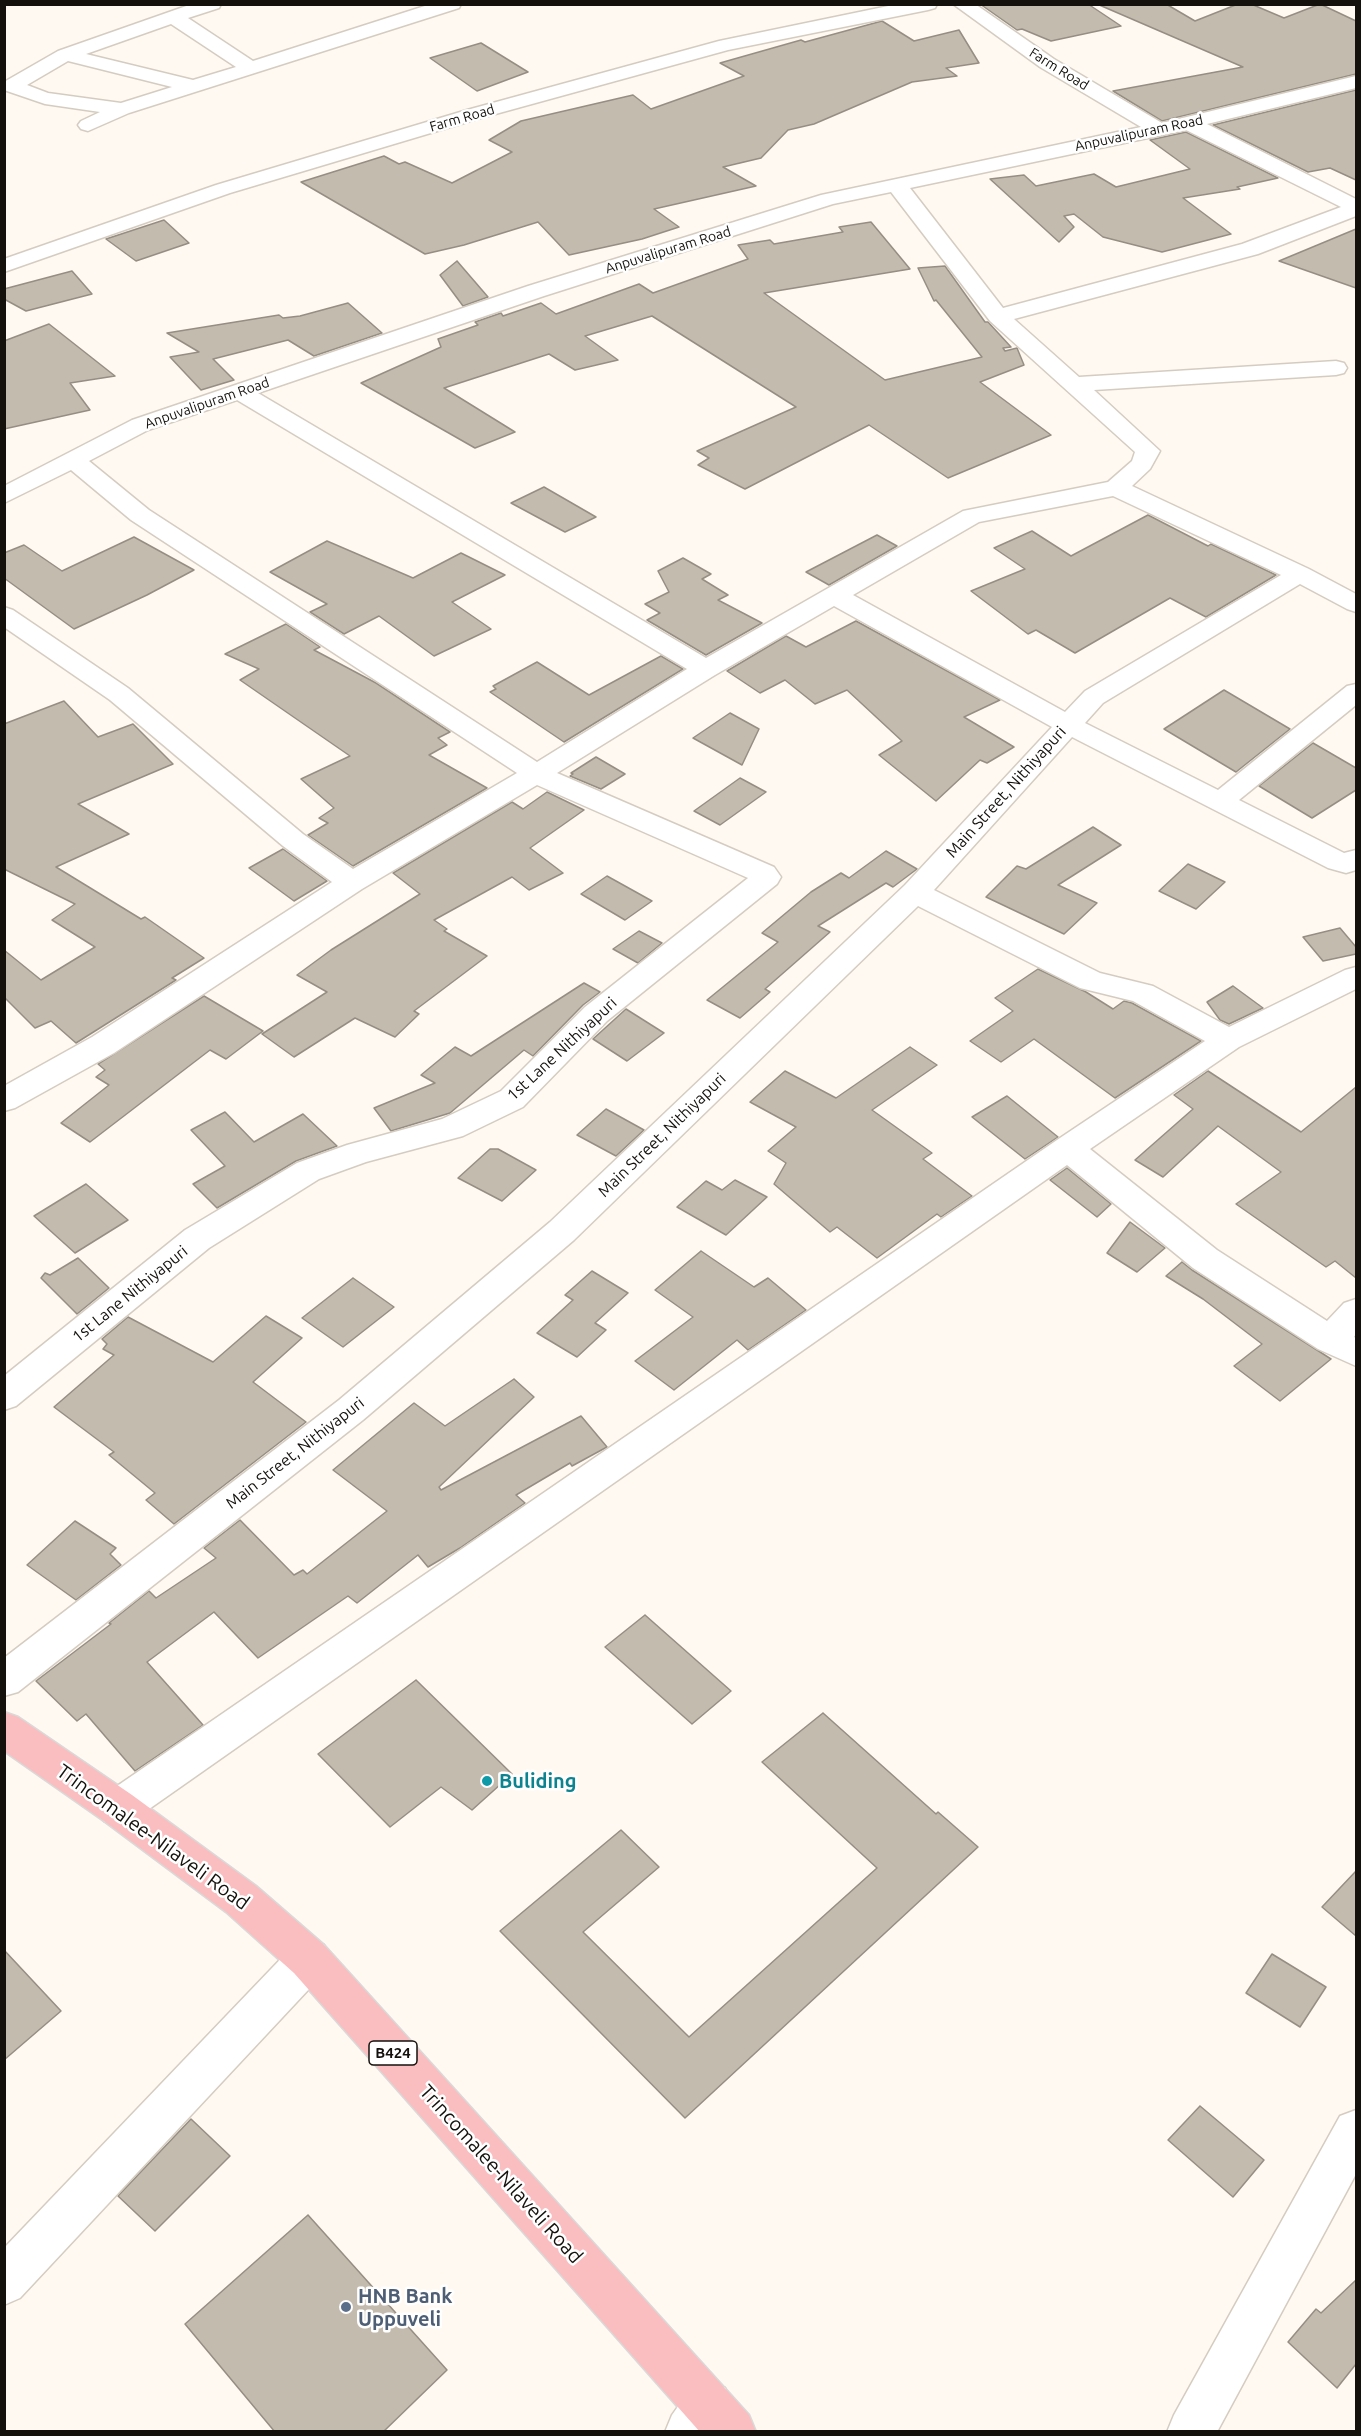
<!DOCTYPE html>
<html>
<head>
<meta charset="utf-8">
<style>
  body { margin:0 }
  #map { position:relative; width:1361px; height:2436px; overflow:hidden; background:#fff9f2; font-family:Ubuntu,sans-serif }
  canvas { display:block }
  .frame { position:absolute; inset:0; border:6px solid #14110d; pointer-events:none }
</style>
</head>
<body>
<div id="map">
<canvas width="1361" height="2436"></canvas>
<div class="frame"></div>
</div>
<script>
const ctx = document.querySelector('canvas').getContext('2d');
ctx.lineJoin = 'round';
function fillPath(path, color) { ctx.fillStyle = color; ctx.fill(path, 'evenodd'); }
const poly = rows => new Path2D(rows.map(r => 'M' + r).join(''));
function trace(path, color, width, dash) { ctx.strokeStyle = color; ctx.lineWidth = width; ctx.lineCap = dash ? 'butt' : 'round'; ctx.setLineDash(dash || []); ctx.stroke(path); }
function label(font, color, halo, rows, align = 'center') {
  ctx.font = font + ' Ubuntu,sans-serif'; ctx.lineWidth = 5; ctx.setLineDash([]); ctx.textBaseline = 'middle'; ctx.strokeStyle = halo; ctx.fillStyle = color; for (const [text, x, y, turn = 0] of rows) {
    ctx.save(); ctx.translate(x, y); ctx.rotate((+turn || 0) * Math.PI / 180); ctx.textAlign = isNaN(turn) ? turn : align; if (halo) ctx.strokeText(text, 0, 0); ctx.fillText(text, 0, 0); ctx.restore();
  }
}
const building = poly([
  [980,4,1088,4,1121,26,1051,41,1022,29,1017,30,980,4],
  [1097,4,1166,4,1195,21,1238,4,1251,4,1284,18,1320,4,1356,21,1356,74,1162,121,1113,91,1243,67,1097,4],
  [882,21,914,41,959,30,979,63,946,68,957,76,912,82,814,124,788,130,761,158,723,167,756,186,654,209,679,227,642,239,569,255,538,222,464,245,425,254,301,182,384,156,399,164,405,162,452,183,512,152,489,140,521,121,633,95,651,109,744,76,720,63,801,40,805,42,882,21],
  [481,43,528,72,477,91,430,58,481,43],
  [1356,90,1356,180,1330,168,1308,172,1213,125,1356,90],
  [1186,132,1278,178,1237,187,1240,189,1183,198,1231,234,1162,252,1103,237,1074,214,1064,216,1074,227,1059,242,990,179,1024,175,1036,186,1094,174,1116,187,1190,169,1150,140,1186,132],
  [164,220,189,243,136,261,106,239,164,220],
  [871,222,910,269,764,293,885,380,982,357,936,300,934,301,918,268,945,266,985,322,988,322,1011,347,1003,348,1005,351,1017,348,1024,365,980,382,1051,435,948,478,869,425,745,489,698,465,709,458,697,451,796,407,652,316,585,336,618,360,575,370,549,354,444,388,515,432,475,448,361,383,441,347,438,339,478,325,475,322,501,313,503,316,541,303,556,314,639,284,653,293,748,259,738,245,770,240,774,244,843,232,839,227,871,222],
  [1356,229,1356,288,1279,261,1356,229],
  [457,261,488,297,463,306,440,275,457,261],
  [72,271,92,294,26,311,4,299,4,289,72,271],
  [348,303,382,333,314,356,288,340,213,359,234,380,201,390,170,357,199,352,167,333,279,315,283,318,300,316,348,303],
  [49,324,115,376,70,383,90,410,4,429,4,341,49,324],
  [544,487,596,517,565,532,511,503,544,487],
  [1148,515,1208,546,1211,544,1276,575,1206,617,1170,598,1075,653,1036,630,1028,634,971,591,1025,569,994,548,1032,531,1071,556,1148,515],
  [877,535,897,546,829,585,806,572,877,535],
  [134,537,194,570,147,595,74,629,4,578,4,553,24,545,62,571,134,537],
  [327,541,413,578,461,553,505,575,452,602,491,629,434,656,379,616,344,634,310,612,327,604,270,572,327,541],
  [683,558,711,574,702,579,728,595,718,600,762,623,706,655,647,620,660,613,645,604,669,592,658,571,683,558],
  [856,621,1000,700,964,717,1014,747,987,763,980,760,936,801,879,755,902,741,847,690,815,704,785,680,760,693,727,671,786,636,806,647,856,621],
  [286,624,320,647,314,650,376,683,450,732,438,738,447,745,429,755,487,788,353,866,308,835,328,823,319,818,334,808,301,779,350,756,240,680,259,669,225,654,286,624],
  [661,656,683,669,564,742,490,692,496,689,493,686,537,662,589,695,661,656],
  [1224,690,1290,729,1236,772,1164,729,1224,690],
  [64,701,98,737,133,724,173,764,78,804,129,834,56,867,141,919,145,917,204,958,172,978,176,980,76,1043,51,1021,35,1028,4,997,4,950,41,980,95,947,52,920,75,904,4,869,4,724,64,701],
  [730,713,759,729,742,765,693,738,730,713],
  [1313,743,1356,768,1356,790,1312,818,1259,786,1313,743],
  [596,757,625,774,601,789,570,776,573,774,571,773,596,757],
  [740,778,766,792,720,825,694,811,740,778],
  [547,792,584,810,530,848,563,873,529,890,512,877,434,920,447,929,444,931,487,956,414,1011,419,1014,395,1037,355,1018,294,1057,262,1034,327,992,297,975,331,950,420,894,393,873,512,802,523,809,547,792],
  [1093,827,1121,845,1058,885,1097,903,1064,934,986,897,1017,866,1026,869,1093,827],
  [283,849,327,881,294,901,249,868,283,849],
  [886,851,917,869,893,887,886,883,818,926,830,932,765,989,770,992,740,1018,707,1000,778,942,762,933,811,892,841,873,849,878,886,851],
  [1188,864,1225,882,1196,909,1159,891,1188,864],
  [607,876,652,901,625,920,581,894,607,876],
  [1340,928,1356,947,1356,954,1323,961,1303,937,1340,928],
  [639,931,662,943,638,963,613,949,639,931],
  [1038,969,1086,992,1113,1009,1124,1001,1132,1003,1201,1041,1115,1098,1034,1039,1001,1062,970,1041,1013,1011,995,998,1038,969],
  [584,983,600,992,583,1005,533,1056,524,1050,450,1113,391,1131,374,1108,435,1083,421,1075,455,1047,471,1056,584,983],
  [1233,986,1263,1008,1229,1024,1220,1020,1207,1002,1233,986],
  [204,996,263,1031,226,1059,210,1050,90,1142,61,1123,109,1085,96,1077,105,1070,98,1064,204,996],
  [626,1009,664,1033,627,1061,593,1039,626,1009],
  [910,1047,937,1065,872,1110,932,1153,923,1159,972,1196,941,1217,937,1214,877,1258,837,1227,830,1232,774,1184,786,1163,768,1151,796,1127,750,1102,785,1071,836,1098,910,1047],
  [1208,1071,1301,1132,1356,1087,1356,1278,1335,1261,1326,1267,1236,1204,1281,1172,1218,1126,1163,1177,1135,1160,1193,1109,1174,1095,1208,1071],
  [1007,1096,1058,1137,1025,1159,972,1117,1007,1096],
  [606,1109,644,1130,616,1156,577,1135,606,1109],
  [225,1112,254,1142,303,1114,337,1146,296,1161,217,1208,193,1184,225,1166,191,1130,225,1112],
  [490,1149,498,1149,536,1170,502,1201,458,1178,490,1149],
  [1067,1168,1111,1204,1097,1217,1050,1180,1067,1168],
  [735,1180,767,1197,726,1235,677,1207,706,1181,722,1190,735,1180],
  [86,1184,128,1220,75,1253,34,1216,86,1184],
  [1130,1222,1165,1248,1137,1272,1107,1253,1130,1222],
  [701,1251,754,1287,768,1278,806,1310,748,1350,737,1340,674,1390,635,1361,693,1317,655,1290,701,1251],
  [78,1258,109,1288,77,1314,41,1278,45,1273,50,1275,78,1258],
  [1182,1262,1192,1270,1331,1359,1280,1401,1234,1366,1262,1344,1203,1299,1166,1276,1182,1262],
  [592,1271,628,1293,595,1323,606,1330,577,1357,537,1333,573,1300,565,1295,592,1271],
  [353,1278,394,1307,343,1347,302,1318,353,1278],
  [266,1316,302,1338,253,1382,306,1422,174,1524,146,1500,155,1493,109,1455,114,1452,54,1407,114,1355,103,1349,107,1344,102,1339,128,1317,213,1362,266,1316],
  [514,1379,534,1397,439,1487,441,1490,581,1416,607,1447,572,1466,570,1463,516,1495,525,1503,460,1548,428,1567,418,1555,357,1603,348,1596,258,1658,214,1612,147,1662,203,1725,135,1771,86,1714,77,1721,36,1681,111,1624,109,1623,149,1591,156,1598,216,1558,204,1548,240,1520,294,1575,303,1570,307,1574,387,1511,333,1470,414,1403,445,1426,514,1379],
  [75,1521,116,1548,110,1554,121,1565,76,1600,27,1565,75,1521],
  [645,1615,731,1691,692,1724,605,1647,645,1615],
  [416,1680,512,1774,472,1810,441,1787,390,1827,318,1754,416,1680],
  [823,1713,936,1814,938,1812,978,1847,685,2118,500,1931,621,1830,659,1867,583,1932,689,2037,877,1868,762,1762,823,1713],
  [1356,1871,1356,1936,1322,1907,1356,1871],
  [4,1950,61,2011,4,2060,4,1950],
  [1272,1954,1326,1987,1300,2027,1246,1993,1272,1954],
  [1200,2106,1264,2160,1233,2197,1168,2140,1200,2106],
  [191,2119,230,2156,155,2231,118,2196,191,2119],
  [308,2215,447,2370,383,2432,275,2432,185,2324,308,2215],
  [1356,2280,1356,2364,1337,2388,1288,2342,1316,2309,1321,2313,1356,2280]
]);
fillPath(building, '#c4bbaf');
trace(building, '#968e83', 1.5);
const minor = poly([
  [192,4,221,4,219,8,188,18,253,61,431,4,461,4,459,8,129,113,88,131,81,129,78,125,81,121,100,112,45,104,4,90,4,82,58,51,192,4],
  [171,24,236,67,193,80,86,54,171,24],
  [68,61,172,87,121,103,48,93,27,85,68,61],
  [898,4,937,4,935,8,928,10,728,50,481,118,230,193,4,272,4,259,216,185,467,110,719,41,898,4],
  [953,4,975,4,1054,59,1162,123,1356,76,1356,88,1207,124,1356,199,1356,216,1258,254,1014,319,1079,377,1336,361,1344,363,1347,368,1344,373,1336,375,1094,390,1160,451,1150,469,1132,486,1309,569,1356,594,1356,612,1347,609,1300,584,1103,703,1085,723,1218,790,1347,686,1356,684,1356,705,1239,800,1344,853,1356,850,1356,870,1346,873,1328,868,1072,737,934,890,1100,973,1153,986,1229,1027,1345,970,1356,967,1356,989,1239,1047,1090,1149,1217,1250,1327,1321,1344,1303,1356,1299,1356,1334,1354,1337,1356,1338,1356,1366,1318,1349,1193,1268,1067,1165,132,1821,118,1826,104,1821,98,1808,104,1795,1057,1140,1205,1041,1133,1001,1080,988,918,906,574,1240,363,1420,18,1692,4,1696,4,1658,339,1400,550,1222,905,885,1052,727,834,606,715,675,557,773,774,867,781,877,777,884,607,1021,523,1107,463,1136,366,1162,319,1179,209,1248,16,1406,4,1410,4,1376,185,1230,297,1163,347,1145,442,1119,501,1091,585,1007,748,878,537,785,362,889,114,1053,15,1108,4,1111,4,1086,92,1037,332,882,283,846,110,700,4,627,4,607,13,610,128,688,303,834,353,869,517,773,131,520,71,470,4,503,4,486,132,420,528,286,821,195,1141,127,1040,67,953,4],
  [1186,130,1341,207,1242,244,1003,308,910,188,1186,130],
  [891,192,990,321,1135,452,1132,461,1108,482,963,511,706,658,258,393,544,296,833,204,891,192],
  [237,400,687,669,537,762,149,510,89,461,148,430,237,400],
  [1113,496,1281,575,1085,691,1065,712,853,595,979,522,1113,496],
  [309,1940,324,1945,330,1959,324,1973,20,2298,4,2305,4,2248,294,1945,309,1940],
  [1356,2110,1356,2174,1217,2432,1167,2432,1174,2415,1340,2116,1356,2110],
  [708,2381,725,2388,732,2405,718,2432,665,2432,672,2415,691,2388,708,2381]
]);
const primary = poly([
  [4,1712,18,1717,132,1795,256,1886,324,1945,749,2415,756,2432,700,2432,294,1973,226,1912,104,1821,4,1751,4,1712]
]);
trace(minor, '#d5ccc1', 3);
trace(primary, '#d9d9d8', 3);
fillPath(minor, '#fff');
fillPath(primary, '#fabec0');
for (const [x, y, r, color] of [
  [487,1781,6,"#0f9aa8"],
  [346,2307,6,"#5c6f8a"]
]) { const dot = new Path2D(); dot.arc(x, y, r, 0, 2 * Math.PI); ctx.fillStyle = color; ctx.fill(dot); trace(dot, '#fff', 2); }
label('14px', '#14110d', '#fff', [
  ["Farm Road",1059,69,32],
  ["Farm Road",462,118,-16],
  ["Anpuvalipuram Road",1139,133,-12],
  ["Anpuvalipuram Road",668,250,-17],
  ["Anpuvalipuram Road",207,403,-19]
]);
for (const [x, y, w] of [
  [393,2053,48]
]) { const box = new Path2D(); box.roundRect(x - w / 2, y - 12, w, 24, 4.5); ctx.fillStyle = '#fff'; ctx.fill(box); trace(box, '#14110d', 1.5); }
label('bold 15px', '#14110d', null, [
  ["B424",393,2053]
]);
label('16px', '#14110d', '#fff', [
  ["Main Street, Nithiyapuri",1006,792,-48],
  ["1st Lane Nithiyapuri",562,1049,-43],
  ["Main Street, Nithiyapuri",662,1135,-44],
  ["1st Lane Nithiyapuri",130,1294,-39],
  ["Main Street, Nithiyapuri",295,1453,-38]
]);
label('bold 20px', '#0d838f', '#fff', [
  ["Buliding",499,1781]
], 'left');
label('20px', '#14110d', '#fff', [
  ["Trincomalee-Nilaveli Road",153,1837,36],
  ["Trincomalee-Nilaveli Road",501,2174,48]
]);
label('bold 20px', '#4e5e75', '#fff', [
  ["HNB Bank",358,2296],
  ["Uppuveli",358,2319]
], 'left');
</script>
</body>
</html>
